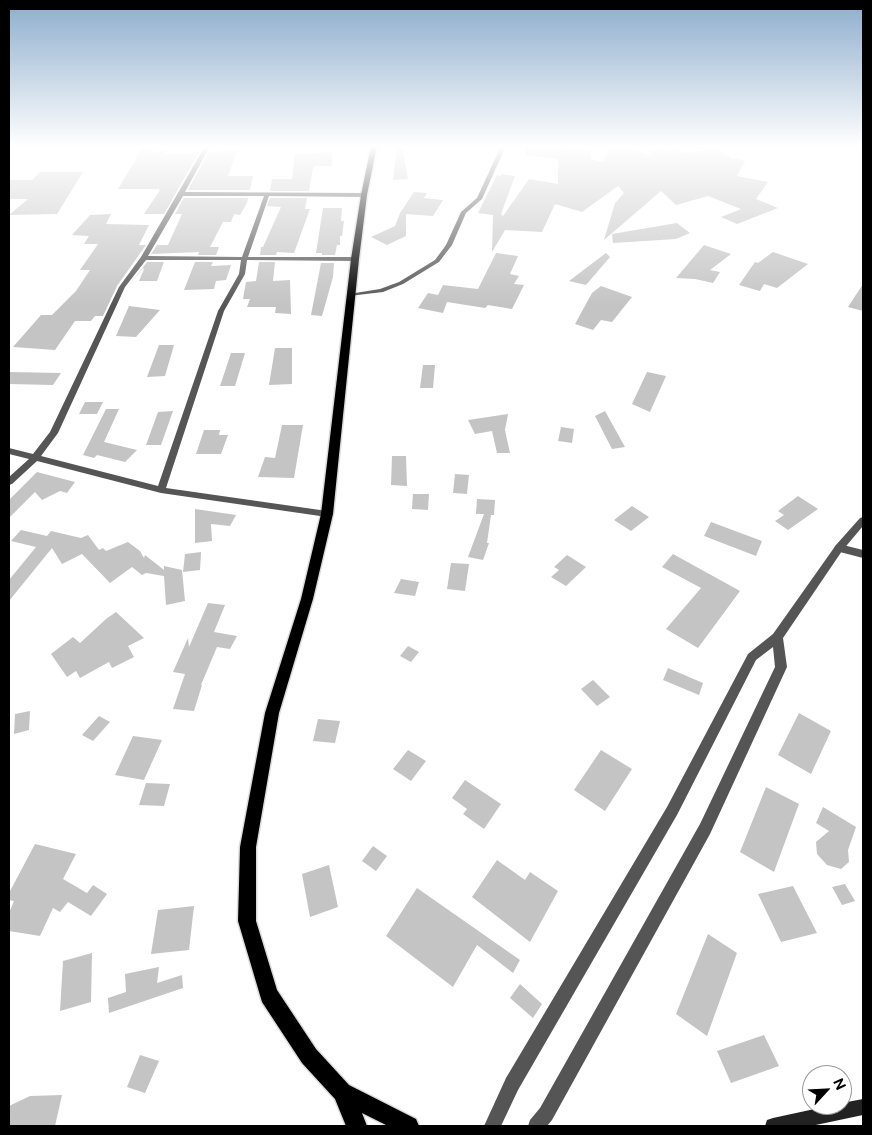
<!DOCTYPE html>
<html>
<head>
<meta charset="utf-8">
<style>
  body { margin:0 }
  #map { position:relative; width:872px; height:1135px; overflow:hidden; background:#fff; font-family:"Public Sans",sans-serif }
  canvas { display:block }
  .frame { position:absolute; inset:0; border:10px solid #000; pointer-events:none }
  .north { position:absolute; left:802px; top:1065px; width:50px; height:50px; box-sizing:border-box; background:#fff; border:1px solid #999; border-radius:50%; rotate:65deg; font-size:14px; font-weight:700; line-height:20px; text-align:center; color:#000 }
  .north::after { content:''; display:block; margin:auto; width:18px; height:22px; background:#000; clip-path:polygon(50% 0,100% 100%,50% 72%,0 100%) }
</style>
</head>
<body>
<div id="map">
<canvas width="872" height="1135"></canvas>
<div class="frame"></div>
<div class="north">N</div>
</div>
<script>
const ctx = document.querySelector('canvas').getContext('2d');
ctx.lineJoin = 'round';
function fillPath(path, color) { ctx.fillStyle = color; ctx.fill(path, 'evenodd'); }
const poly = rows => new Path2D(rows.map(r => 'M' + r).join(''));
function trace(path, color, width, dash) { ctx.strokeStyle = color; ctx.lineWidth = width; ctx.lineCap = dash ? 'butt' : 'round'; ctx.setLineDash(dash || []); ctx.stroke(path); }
fillPath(poly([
  [144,146,153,146,152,153,164,151,166,154,183,154,199,152,164,214,144,214,160,190,159,189,118,189],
  [397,146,402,146,408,179,393,180],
  [526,146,557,146,591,151,590,159,603,162,610,146,619,146,648,154,658,149,668,152,675,149,683,153,717,149,733,159,735,158,745,161,737,176,768,182,756,199,778,208,737,224,721,217,741,209,708,196,676,205,661,191,604,240,615,203,624,193,618,186,582,212,555,204,542,232,505,230,492,252,493,215,478,213,497,175,501,176,501,174,515,176,501,214,503,216,529,179,558,184,558,159,526,155],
  [237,151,228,176,253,176,250,190,188,190,209,152],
  [332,152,332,166,315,166,313,168,309,191,270,191,272,179,292,179,295,154],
  [40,172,83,172,57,214,9,215,28,199,9,199,9,180,32,180],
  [414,192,427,193,424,198,443,200,433,216,406,214,406,236,387,245,371,237,395,226,400,213],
  [184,198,248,198,247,203,240,215,234,214,231,222,223,222,210,247,219,247,216,255,198,255,199,252,151,254,157,245,168,245,182,214,175,214],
  [270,198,307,198,305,209,310,209,294,253,277,252,276,255,260,255,261,247,263,247,281,207,267,206],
  [323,208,342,208,341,221,344,221,342,236,340,236,340,245,337,245,335,255,322,255,322,253,316,253],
  [111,214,106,224,149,225,139,245,146,245,117,286,103,316,95,316,91,321,75,321,55,350,13,347,41,315,52,315,76,291,90,270,80,270,98,244,84,244,89,236,72,235,90,215],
  [677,223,690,233,676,239,613,243,612,234],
  [704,245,731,254,710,270,720,272,713,283,695,279,676,278],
  [773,252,808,264,777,288,764,284,760,291,739,285,755,262,758,263],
  [496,253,518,256,510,274,519,276,514,284,524,285,512,309,488,305,485,308,447,302,443,313,418,308,428,293,438,295,443,285,478,289],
  [606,253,610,257,586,285,569,281],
  [147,262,164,262,157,281,139,281,144,269,143,268,126,289],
  [195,262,213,262,211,266,231,265,226,280,216,281,214,289,184,290],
  [259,262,275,262,273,281,290,280,291,314,275,313,276,307,247,307,250,299,243,299,246,282,256,281],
  [321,263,334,263,333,277,322,316,311,315],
  [863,284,863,311,848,307],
  [601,286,632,297,612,322,601,320,593,330,575,324,592,293],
  [129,306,160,310,136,337,116,336],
  [159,345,174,345,165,376,147,377],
  [275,348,292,348,292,384,269,385],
  [231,353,245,353,235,386,220,386],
  [423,365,435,365,433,388,420,388],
  [9,372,61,373,53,385,9,384],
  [647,372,666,376,650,412,632,404],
  [85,402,103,402,97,414,79,414],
  [106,409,119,409,104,442,137,450,125,462,97,455,94,458,83,455],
  [173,411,161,445,146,445,158,412],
  [605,411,625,447,612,449,595,416],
  [508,414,505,430,510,453,497,453,492,431,475,434,468,420],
  [282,425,303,425,294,478,258,477,265,457,275,458],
  [561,427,574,429,572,443,558,441],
  [204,430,220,430,219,435,228,435,221,454,196,454],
  [392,456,406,456,407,486,391,485],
  [37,472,75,482,67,493,60,491,42,500,35,492,9,518,9,500],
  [455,474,469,475,467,494,453,493],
  [413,494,429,494,428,510,412,509],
  [798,496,818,509,788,530,775,521,784,515,778,511],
  [477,499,495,500,494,515,491,515,487,543,489,543,483,560,468,557,484,514,476,514],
  [632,506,649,517,631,531,614,520],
  [195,509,236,515,230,526,211,524,212,541,195,543],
  [711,522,762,541,756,556,704,536],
  [21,530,47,536,51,531,81,538,88,535,99,550,103,548,106,551,128,542,140,551,144,558,145,555,164,570,164,566,182,570,185,601,166,605,164,576,146,573,142,575,132,567,110,583,82,554,62,564,52,548,9,601,9,580,36,547,11,541],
  [201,552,200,570,183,572,185,554],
  [673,554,740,591,698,648,666,629,701,588,662,567],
  [567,555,586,567,566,586,551,577,559,570,554,567],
  [451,563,469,564,465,591,447,589],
  [401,579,419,582,415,596,394,593],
  [208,603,225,605,214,632,237,636,230,649,217,647,201,685,202,685,194,711,173,709,185,674,173,672,188,638,189,647],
  [116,612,144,638,128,646,134,657,112,668,109,662,80,678,76,671,67,677,51,654,73,637,80,643,106,619],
  [408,646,419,652,411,662,400,656],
  [668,668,703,683,699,695,663,680],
  [593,680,610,697,597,706,581,689],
  [30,711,29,730,14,734,15,714],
  [799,713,831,731,811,774,778,755],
  [99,716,110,722,93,741,82,735],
  [318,719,340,721,335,743,313,741],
  [133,736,162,740,144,780,115,775],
  [408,750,426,761,411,781,393,769],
  [601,750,632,769,605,811,574,790],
  [465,780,501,804,484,829,463,814,467,809,452,798],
  [146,783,170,784,164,806,139,805],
  [766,787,799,804,774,872,740,852],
  [823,807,856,827,848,850,849,862,841,869,827,865,817,854,816,842,829,831,816,823],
  [35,844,76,854,63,879,87,893,93,885,107,894,91,916,68,902,60,912,53,908,40,936,9,931,9,913,14,901,9,900,9,893],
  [373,846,387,856,376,871,362,861],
  [497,860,525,880,530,872,558,891,530,942,472,897],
  [329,865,338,907,310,917,302,874],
  [845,884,855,901,842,905,832,887],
  [793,886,817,933,781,942,758,894],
  [417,888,520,960,513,973,477,945,453,987,386,936],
  [194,906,189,950,151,954,158,910],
  [708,934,737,953,707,1036,676,1014],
  [92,953,91,1002,60,1011,63,961],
  [159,967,157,983,182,975,183,988,109,1013,108,998,126,992,125,974],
  [520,984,542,1004,533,1018,510,998],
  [764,1035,779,1066,731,1083,717,1051],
  [140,1055,159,1061,145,1093,127,1087],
  [62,1095,55,1126,9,1126,9,1106,30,1096]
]), '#c4c4c4');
const primary = poly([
  [371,146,377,146,367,195,359,259,333,514,313,599,279,713,256,847,256,921,277,990,316,1049,349,1085,416,1119,419,1126,388,1126,362,1113,367,1126,346,1126,335,1099,302,1063,262,1002,238,921,240,847,265,713,301,599,321,514,351,259,361,195,371,146]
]);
trace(primary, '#dbdbdb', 3);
fillPath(poly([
  [205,146,210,146,185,192,364,193,367,195,364,197,269,196,248,257,355,257,358,259,355,261,247,260,245,274,224,311,166,488,327,511,332,514,327,517,161,493,37,461,12,484,9,485,9,477,29,459,9,454,9,448,33,454,50,432,119,287,141,257,205,146],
  [183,196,264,196,242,257,148,256,183,196],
  [146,260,241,260,239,274,218,311,158,486,41,456,58,433,125,287,146,260],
  [501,146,506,146,482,199,466,213,452,245,439,262,403,284,383,292,349,296,349,294,380,289,399,282,435,260,446,245,461,212,477,198,501,146],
  [839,544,863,550,863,558,836,551,834,548,836,545,839,544]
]), '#555');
fillPath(poly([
  [863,517,863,526,842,551,783,638,787,667,710,834,552,1120,547,1126,528,1126,530,1120,540,1108,700,824,775,667,773,647,756,660,677,815,518,1090,501,1126,484,1126,506,1078,667,807,748,654,773,634,836,545,860,518,863,517]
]), '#555');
fillPath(poly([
  [863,1099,863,1115,811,1126,765,1126,767,1120,773,1118,833,1105,842,1105,842,1103,863,1099]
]), '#222');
fillPath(primary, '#000');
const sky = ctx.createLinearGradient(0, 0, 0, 305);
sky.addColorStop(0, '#8cadcc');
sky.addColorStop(0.48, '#fff');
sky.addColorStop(1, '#ffffff00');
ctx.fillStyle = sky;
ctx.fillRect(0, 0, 872, 305);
</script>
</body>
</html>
